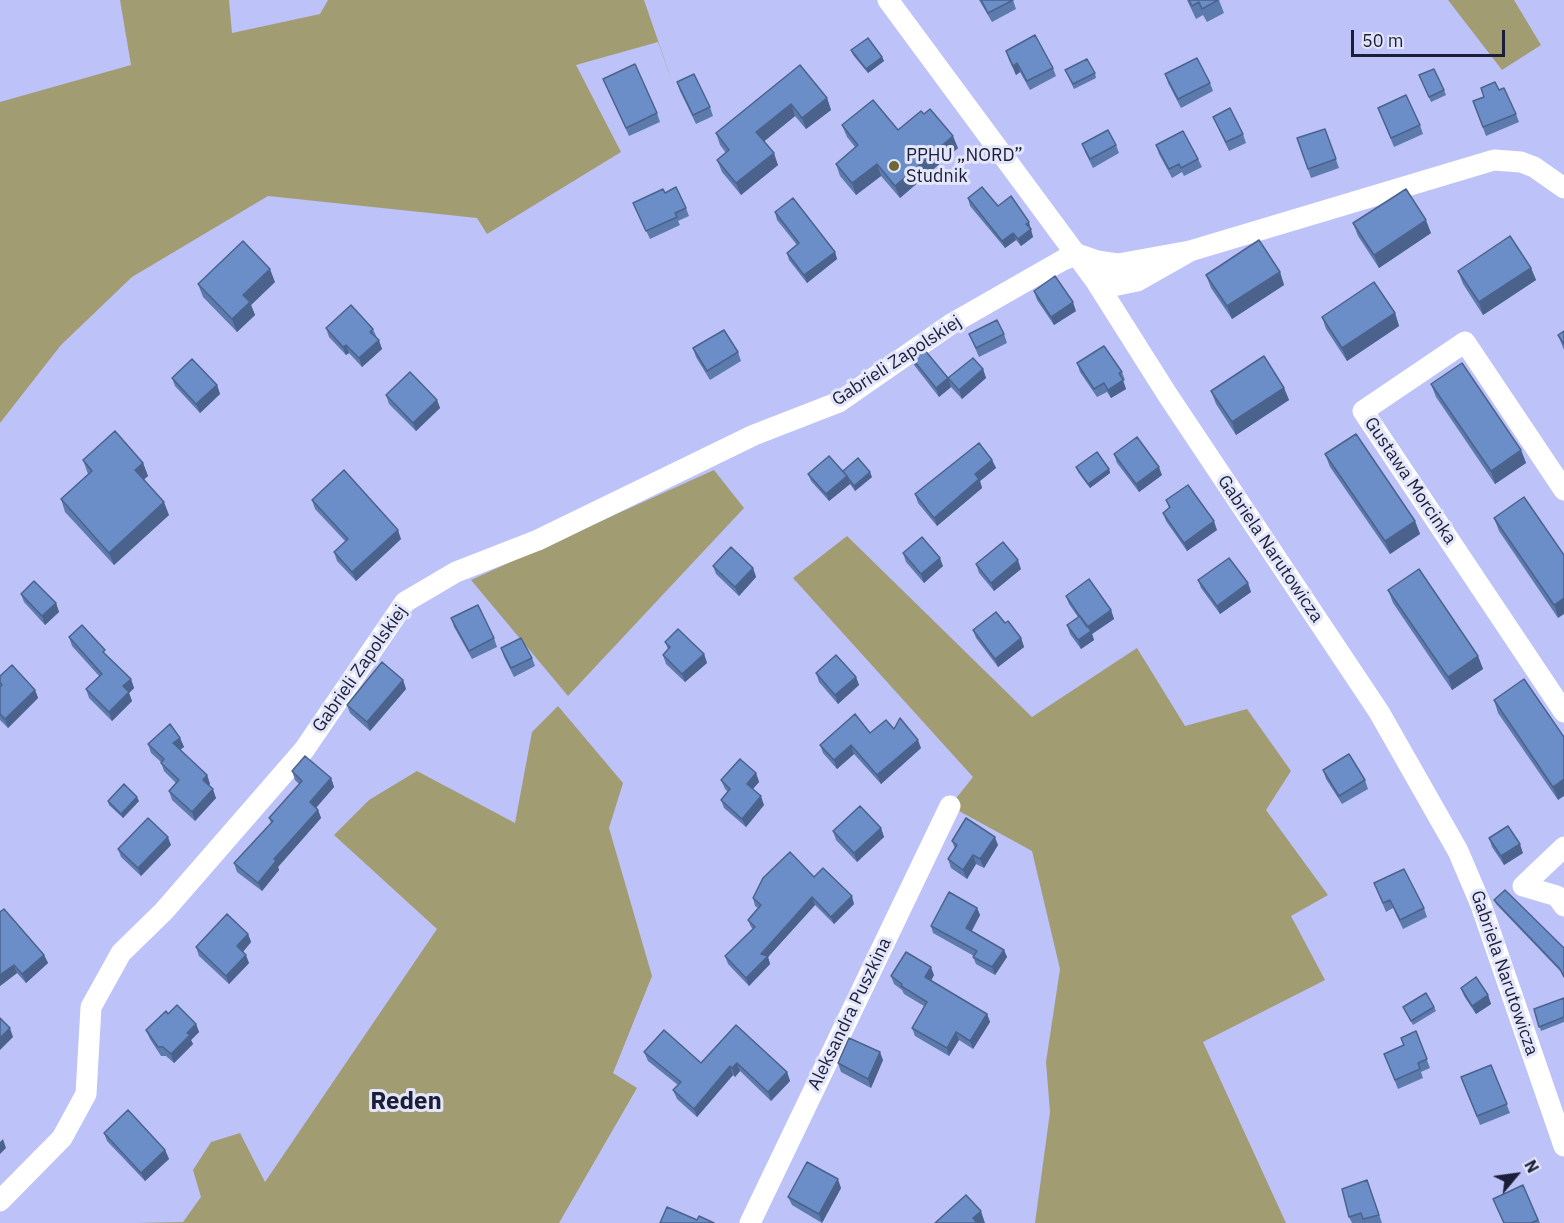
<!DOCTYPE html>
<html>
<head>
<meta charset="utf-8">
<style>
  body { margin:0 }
  #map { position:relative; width:1564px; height:1223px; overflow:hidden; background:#bdc2f9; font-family:"IBM Plex Sans",sans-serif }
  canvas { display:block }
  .north { position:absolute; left:1486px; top:1145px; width:60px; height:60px; -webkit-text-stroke:4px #e3e6fb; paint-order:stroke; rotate:61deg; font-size:16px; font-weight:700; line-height:24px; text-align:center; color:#1c1e37 }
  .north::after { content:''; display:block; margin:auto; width:21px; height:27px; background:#1c1e37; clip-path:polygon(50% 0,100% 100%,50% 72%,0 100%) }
  .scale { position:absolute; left:1351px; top:30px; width:154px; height:27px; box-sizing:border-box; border:3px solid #1c1e37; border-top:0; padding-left:8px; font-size:18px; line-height:21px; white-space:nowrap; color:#1c1e37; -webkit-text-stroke:4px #e3e6fb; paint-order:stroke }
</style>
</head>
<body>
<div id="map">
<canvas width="1564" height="1223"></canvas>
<div class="north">N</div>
<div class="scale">50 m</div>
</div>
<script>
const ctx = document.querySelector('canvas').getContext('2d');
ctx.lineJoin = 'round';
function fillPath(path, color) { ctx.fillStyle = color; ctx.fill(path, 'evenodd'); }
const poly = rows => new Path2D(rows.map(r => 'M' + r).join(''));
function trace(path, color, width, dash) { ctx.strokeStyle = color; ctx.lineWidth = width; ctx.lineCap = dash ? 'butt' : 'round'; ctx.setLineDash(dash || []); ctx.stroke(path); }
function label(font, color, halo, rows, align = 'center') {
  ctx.font = font + ' "IBM Plex Sans",sans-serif'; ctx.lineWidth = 6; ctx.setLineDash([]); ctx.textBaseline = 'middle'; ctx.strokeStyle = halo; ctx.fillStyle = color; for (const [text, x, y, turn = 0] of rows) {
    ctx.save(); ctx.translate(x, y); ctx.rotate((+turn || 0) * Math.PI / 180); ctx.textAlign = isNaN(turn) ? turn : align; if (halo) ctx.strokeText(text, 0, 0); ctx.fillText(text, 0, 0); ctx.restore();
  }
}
fillPath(poly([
  [120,0,229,0,232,33,320,14,328,0,644,0,674,87,658,42,576,65,621,152,487,234,477,218,268,196,132,277,61,345,0,423,0,102,131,65],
  [1448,0,1514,0,1541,45,1502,70],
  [714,470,744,508,568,696,471,580],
  [847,536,1032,717,1137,648,1185,726,1247,709,1291,771,1266,810,1328,895,1291,916,1325,980,1203,1042,1286,1223,1035,1223,1050,1112,1046,1062,1060,969,1032,851,950,806,973,777,793,578],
  [558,706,623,783,609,828,652,976,613,1073,637,1088,559,1223,136,1223,183,1222,201,1197,193,1170,211,1142,240,1133,265,1182,437,929,334,835,369,800,417,771,515,823,532,732]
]), '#a29c72');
trace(poly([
  [888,0,1095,280,1167,394,1379,712,1458,851,1481,905,1564,1146],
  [1190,251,1137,281,1113,286,1095,280,1108,268,1118,264,1190,251,1494,160,1521,162,1534,167,1564,188],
  [1564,490,1465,342,1363,411,1564,712],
  [1564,847,1523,886,1557,896,1564,906],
  [0,1201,62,1138,86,1094,91,1007,121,953,164,911,304,750,405,602,456,572,538,540,754,435,839,402,951,324,1063,260,1077,254,1097,261,1118,264],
  [750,1223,950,806]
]), '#fff', 21);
fillPath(poly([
  [979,0,1013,0,1016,9,992,22],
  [1187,0,1219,0,1224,13,1207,22,1203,15,1196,19],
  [851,50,882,57,884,61,868,73,853,55],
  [1006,51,1053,68,1056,76,1030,90,1020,72,1016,75,1009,60],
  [800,65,827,98,831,110,806,129,795,116,764,141,778,165,741,195,722,172,717,160,726,153,720,145,716,133],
  [1065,70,1095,73,1096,78,1074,89],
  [1165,74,1210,83,1213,91,1181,108,1168,83],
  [1419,75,1444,90,1446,95,1431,102],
  [603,79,657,113,660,122,629,136],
  [677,82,710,107,713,116,696,124,680,91],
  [1499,90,1516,114,1519,122,1486,136,1473,101],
  [1378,108,1420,125,1423,134,1394,147],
  [1213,117,1243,134,1246,143,1229,151,1217,126],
  [842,125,898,130,958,148,900,198,881,176,856,195,840,176,836,164,855,147,847,137],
  [1325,129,1339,168,1311,178,1297,138],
  [1082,144,1116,145,1119,153,1093,168,1085,152],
  [1156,145,1198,159,1202,167,1184,176,1182,172,1172,178,1159,154],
  [968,198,998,206,1032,229,1031,230,1033,237,1021,246,1016,240,1005,248,970,206],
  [633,203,686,208,689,216,678,221,680,225,650,239],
  [775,212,835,252,837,259,807,283,789,260,787,253,797,245,777,220],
  [1353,223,1431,233,1379,268,1358,236],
  [1531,268,1536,280,1483,315,1463,284,1458,271],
  [1280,272,1284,285,1232,319,1211,288,1206,275],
  [275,282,251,305,255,315,237,332,203,297,198,284],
  [1034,291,1076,311,1054,325,1037,300],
  [1395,313,1399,326,1347,361,1326,329,1322,317],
  [326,328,373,329,382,349,362,367,349,353,346,355,329,337],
  [1564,331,1564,350,1558,335],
  [969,334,1004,334,1007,343,979,357],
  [693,348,738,352,741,361,710,380,696,357],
  [911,357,948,378,983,369,986,378,962,399,951,387,939,397,914,365],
  [1077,363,1122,372,1125,380,1123,381,1126,389,1111,398,1107,392,1097,397,1080,372],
  [172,378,217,385,220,394,200,413,175,386],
  [1431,384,1521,450,1526,463,1495,484,1436,397],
  [1284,388,1289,400,1236,435,1216,404,1211,391],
  [386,395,437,400,440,408,416,431,389,404],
  [1114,454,1162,475,1139,492,1117,463],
  [1325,454,1415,521,1420,534,1390,554,1330,467],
  [83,460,143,463,148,476,144,479,169,515,114,565,65,512,61,499,88,474],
  [992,460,996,468,980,481,982,488,937,526,918,503,915,494],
  [1076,467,1109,469,1110,473,1090,488,1078,472],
  [843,471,872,477,855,491,850,484,829,501,811,481,808,474],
  [1524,497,1558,618,1499,531,1494,518],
  [312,500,401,539,356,581,337,561,334,552,346,542,315,509],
  [1166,500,1217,530,1187,551,1166,521,1163,513,1169,508],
  [903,553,943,566,924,583,906,562],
  [976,564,1021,569,994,591,979,573],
  [713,566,753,568,756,577,739,596,716,574],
  [1198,580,1248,583,1251,592,1220,614,1201,588],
  [1388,590,1478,656,1483,669,1452,690,1393,603],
  [21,594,56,603,59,612,45,625,24,602],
  [1066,596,1111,610,1114,619,1092,634,1094,640,1081,649,1070,634,1067,625,1078,617,1069,604],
  [451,618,494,638,497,647,472,659,454,627],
  [1005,623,1021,638,1024,647,998,667,976,638,973,630],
  [69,637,108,657,131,679,134,688,129,693,132,701,112,721,89,698,86,689,99,676,72,646],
  [665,642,704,654,707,663,685,682,666,664,663,655,668,649],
  [501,648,532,658,535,666,514,677,504,657],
  [816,673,856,677,859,685,838,704,819,682],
  [0,676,35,690,38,698,8,728,0,720],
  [1524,679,1558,800,1498,713,1494,700],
  [403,680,406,689,370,731,350,713,347,705],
  [894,729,921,748,881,784,854,754,837,769,823,753,820,745,870,733],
  [180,738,184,747,180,750,207,775,210,784,209,785,216,798,195,821,172,800,169,791,176,783,164,771,161,762,151,753,148,744],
  [1323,770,1365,780,1368,789,1342,804,1326,779],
  [292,771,331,778,334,787,316,808,318,810,321,818,278,867,279,870,262,891,237,872,234,863,271,823,269,818,299,784,295,780],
  [756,773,759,782,753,789,764,805,746,827,724,808,721,800,728,792,725,789,721,780],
  [108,801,139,801,123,818,109,805],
  [881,828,884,837,857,862,836,840,833,831],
  [1489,838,1523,853,1504,865,1492,847],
  [952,841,998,845,984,868,976,864,967,879,951,868,948,859,955,849],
  [171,845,141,876,121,857,118,849],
  [814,877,854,904,834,924,815,905,768,957,770,964,749,986,728,964,725,956,753,929,751,927,748,920,758,908,755,906,753,898],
  [1374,883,1424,908,1427,917,1403,929,1393,908,1386,912],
  [1494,900,1564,948,1562,973,1496,904],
  [977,908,980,915,972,931,1004,950,1007,957,995,975,976,964,973,957,974,956,933,933,931,926],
  [0,912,44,955,48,963,26,983,17,973,0,986],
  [248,934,251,942,243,952,249,963,229,984,199,956,196,947],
  [934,975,931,981,987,1014,990,1022,973,1049,959,1040,949,1056,915,1036,912,1028,924,1006,904,994,902,990,894,984,891,976],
  [1461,988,1488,995,1491,1004,1476,1014,1464,996],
  [1564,998,1564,1022,1541,1031,1534,1009],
  [1403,1007,1434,1007,1436,1011,1413,1025],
  [168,1014,196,1024,199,1032,191,1040,193,1044,174,1063,166,1056,161,1056,150,1039,146,1030],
  [736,1025,787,1072,790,1081,771,1101,740,1071,735,1077,733,1075,697,1117,677,1099,673,1090,678,1085,648,1061,644,1052,701,1063],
  [1416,1031,1430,1068,1421,1072,1423,1078,1398,1089,1384,1054,1403,1045,1401,1038],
  [883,1060,871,1088,841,1072,838,1063],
  [1491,1065,1510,1113,1480,1125,1461,1077],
  [104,1133,165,1150,169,1159,145,1181,107,1141],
  [1367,1180,1382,1223,1352,1223,1349,1217],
  [1523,1185,1540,1223,1504,1223,1493,1199],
  [841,1188,822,1223,792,1205,788,1197]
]), '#5c7aac');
fillPath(poly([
  [882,57,884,61,868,73,866,69],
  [1017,63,1020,72,1016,75,1013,66],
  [827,98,831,110,806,129,802,118],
  [791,104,795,116,761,144,756,132],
  [953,136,958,148,900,198,895,186],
  [774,153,778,165,741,195,736,183],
  [877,164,881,176,856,195,852,183],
  [1426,220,1431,233,1379,268,1374,255],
  [1029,222,1033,237,1021,246,1018,239,1026,224],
  [1013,233,1016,240,1005,248,1002,241],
  [835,252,837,259,807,283,804,275],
  [1531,268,1536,280,1483,315,1479,302],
  [270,269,275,282,251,305,255,315,237,332,232,319,243,295],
  [1280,272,1284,285,1232,319,1227,306],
  [1073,302,1076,311,1054,325,1051,317],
  [1395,313,1399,326,1347,361,1342,348],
  [379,340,382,349,362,367,359,358],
  [346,345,349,353,346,355,343,347],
  [983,369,986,378,962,399,959,390],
  [948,378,951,387,939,397,936,388],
  [1123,380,1126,389,1111,398,1108,390],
  [217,385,220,394,200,413,196,404],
  [1284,388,1289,400,1236,435,1232,422],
  [437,400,440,408,416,431,413,423],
  [1521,450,1526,463,1495,484,1491,471],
  [992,460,996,468,980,481,982,488,937,526,934,518,975,474],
  [143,463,148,476,140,483,135,470],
  [1159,467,1162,475,1139,492,1136,484],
  [1109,469,1110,473,1090,488,1088,484],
  [870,472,872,477,855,491,854,486],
  [847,476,850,484,829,501,826,494],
  [164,502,169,515,114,565,109,553],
  [1214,521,1217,530,1187,551,1184,543],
  [1415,521,1420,534,1390,554,1385,541],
  [398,530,401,539,356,581,352,572],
  [940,558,943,566,924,583,921,574],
  [1018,560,1021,569,994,591,991,583],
  [753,568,756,577,739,596,735,587],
  [1248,583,1251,592,1220,614,1217,606],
  [1564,598,1564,614,1558,618,1554,605],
  [56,603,59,612,45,625,42,616],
  [1111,610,1114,619,1092,634,1094,640,1081,649,1078,640,1087,627],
  [1021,638,1024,647,998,667,995,659],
  [704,654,707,663,685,682,682,674],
  [1478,656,1483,669,1452,690,1448,677],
  [856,677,859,685,838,704,835,695],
  [131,679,134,688,129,693,132,701,112,721,109,712,123,686],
  [403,680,406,689,370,731,367,722],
  [35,690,38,698,8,728,5,719],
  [180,738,184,747,176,752,173,743],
  [918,740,921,748,881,784,877,775],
  [851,745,854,754,837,769,834,760],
  [756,773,759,782,750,792,747,784],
  [207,775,210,784,206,788,203,780],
  [331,778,334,787,313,811,310,802],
  [1564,779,1564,796,1558,800,1553,787],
  [213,789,216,798,195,821,192,812],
  [761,796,764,805,746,827,742,819],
  [137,797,139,801,123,818,121,814],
  [318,810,321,818,278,867,279,870,262,891,258,883,274,859],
  [881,828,884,837,857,862,854,853],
  [168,837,171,845,141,876,138,868],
  [995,837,998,845,984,868,980,859],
  [1520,844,1523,853,1504,865,1501,856],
  [973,855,976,864,967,879,963,870],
  [852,896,854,904,834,924,831,917],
  [812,897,815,905,768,957,770,964,749,986,746,978,761,954],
  [977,908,980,915,969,935,966,928],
  [248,934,251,942,240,955,237,946],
  [1004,950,1007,957,995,975,992,967],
  [44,955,48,963,26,983,22,974],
  [246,955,249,963,229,984,226,976],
  [14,965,17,973,0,986,0,975],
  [931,967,934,975,928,985,925,977],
  [1488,995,1491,1004,1476,1014,1472,1006],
  [987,1014,990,1022,973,1049,970,1041],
  [196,1024,199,1032,191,1040,193,1044,174,1063,171,1054,187,1033],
  [10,1028,13,1037,0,1050,0,1038],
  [956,1032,959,1040,949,1056,947,1048],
  [880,1052,883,1060,871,1088,868,1079],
  [737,1063,740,1071,735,1077,732,1068],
  [730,1066,733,1075,697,1117,694,1109],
  [787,1072,790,1081,771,1101,768,1092],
  [3,1139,6,1148,0,1154,0,1142],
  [165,1150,169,1159,145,1181,141,1173],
  [838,1179,841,1188,822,1223,819,1214],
  [981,1211,985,1223,975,1223,973,1218]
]), '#4b638c');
const building = poly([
  [981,0,1013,0,988,13,981,0],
  [1189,0,1218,0,1202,9,1199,2,1192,6,1189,0],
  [1035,35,1053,68,1027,81,1017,63,1013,66,1006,51,1035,35],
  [868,38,882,57,866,69,851,50,868,38],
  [1197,58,1210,83,1178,99,1165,74,1197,58],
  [1087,59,1095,73,1073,84,1065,70,1087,59],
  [635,64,657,113,626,128,603,79,635,64],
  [800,65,827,98,802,118,791,104,756,132,774,153,736,183,717,160,729,150,716,133,800,65],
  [1434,69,1444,90,1429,97,1419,75,1434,69],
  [694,74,710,107,693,115,677,82,694,74],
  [1495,82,1499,90,1504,88,1516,114,1483,127,1473,101,1484,97,1481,88,1495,82],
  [1406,95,1420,125,1391,138,1378,108,1406,95],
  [873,100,898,130,921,111,924,114,930,109,953,136,895,186,877,164,852,183,836,164,858,145,842,125,873,100],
  [1230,108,1243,134,1226,142,1213,117,1230,108],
  [1325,129,1336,159,1308,169,1297,138,1325,129],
  [1108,130,1116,145,1090,159,1082,144,1108,130],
  [1183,131,1198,159,1181,168,1179,164,1169,169,1156,145,1183,131],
  [676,187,686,208,675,213,677,217,646,231,633,203,663,189,665,193,676,187],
  [982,187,998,206,1011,196,1029,222,1026,224,1031,229,1018,239,1013,233,1002,241,968,198,982,187],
  [1406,189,1426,220,1374,255,1353,223,1406,189],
  [793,198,835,252,804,275,787,253,799,243,775,212,793,198],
  [1510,236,1531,268,1479,302,1458,271,1510,236],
  [1259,240,1280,272,1227,306,1206,275,1259,240],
  [243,241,270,269,243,295,250,302,232,319,198,284,243,241],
  [1055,276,1073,302,1051,317,1034,291,1055,276],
  [1374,282,1395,313,1342,348,1322,317,1374,282],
  [351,305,373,329,370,332,379,340,359,358,346,345,343,347,326,328,351,305],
  [997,320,1004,334,976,348,969,334,997,320],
  [724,330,738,352,707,371,693,348,724,330],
  [1564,331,1564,344,1558,335,1564,331],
  [1104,346,1122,372,1119,373,1123,380,1108,390,1104,383,1094,389,1077,363,1104,346],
  [923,348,948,378,936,388,911,357,923,348],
  [1264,356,1284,388,1232,422,1211,391,1264,356],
  [973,358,983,369,959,390,948,378,973,358],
  [192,359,217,385,196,404,172,378,192,359],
  [1462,363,1521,450,1491,471,1431,384,1462,363],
  [410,372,437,400,413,423,386,395,410,372],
  [115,431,143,463,135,470,164,502,109,553,61,499,92,471,83,460,115,431],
  [1356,434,1415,521,1385,541,1325,454,1356,434],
  [1137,437,1159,467,1136,484,1114,454,1137,437],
  [979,443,992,460,975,474,979,479,934,518,915,494,979,443],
  [1097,452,1109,469,1088,484,1076,467,1097,452],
  [829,456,847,476,826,494,808,474,829,456],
  [858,458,870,472,854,486,843,471,858,458],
  [344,470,398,530,352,572,334,552,348,539,312,500,344,470],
  [1188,485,1214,521,1184,543,1163,513,1170,507,1166,500,1188,485],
  [1524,497,1564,555,1564,598,1554,605,1494,518,1524,497],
  [922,537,940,558,921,574,903,553,922,537],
  [1003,542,1018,560,991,583,976,564,1003,542],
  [731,547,753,568,735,587,713,566,731,547],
  [1229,558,1248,583,1217,606,1198,580,1229,558],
  [1419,569,1478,656,1448,677,1388,590,1419,569],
  [1089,579,1111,610,1087,627,1066,596,1089,579],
  [34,581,56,603,42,616,21,594,34,581],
  [478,605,494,638,469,651,451,618,478,605],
  [996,612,1005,623,1008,621,1021,638,995,659,973,630,996,612],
  [1080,616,1091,631,1078,640,1067,625,1080,616],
  [82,625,105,650,103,652,131,679,123,686,129,692,109,712,86,689,102,674,69,637,82,625],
  [678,629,704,654,682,674,663,655,670,647,665,642,678,629],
  [521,638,532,658,511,668,501,648,521,638],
  [836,655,856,677,835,695,816,673,836,655],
  [382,662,403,680,367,722,347,705,382,662],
  [12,665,35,690,5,719,0,714,0,687,2,685,0,682,0,676,12,665],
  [1524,679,1564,737,1564,779,1553,787,1494,700,1524,679],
  [855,714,870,733,886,720,894,729,900,718,918,740,877,775,851,745,834,760,820,745,855,714],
  [170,724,180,738,173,743,207,775,203,780,213,789,192,812,169,791,179,780,161,763,164,759,148,744,170,724],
  [1349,754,1365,780,1339,796,1323,770,1349,754],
  [305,756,331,778,310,802,318,810,274,859,276,861,258,883,234,863,273,821,269,818,302,781,292,771,305,756],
  [740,759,756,773,747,784,761,796,742,819,721,800,730,789,721,780,740,759],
  [124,784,137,797,121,814,108,801,124,784],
  [860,806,881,828,854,853,833,831,860,806],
  [148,818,168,837,138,868,118,849,148,818],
  [966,818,995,837,980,859,973,855,963,870,948,859,957,845,952,841,966,818],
  [1508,826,1520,844,1501,856,1489,838,1508,826],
  [790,852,814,877,823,868,852,896,831,917,812,897,761,954,768,956,746,978,725,956,755,927,748,920,761,905,753,898,763,878,790,852],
  [1404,869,1424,908,1400,920,1390,900,1383,903,1374,883,1404,869],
  [1505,890,1564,948,1564,977,1560,969,1494,900,1505,890],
  [949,892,977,908,966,928,1004,950,992,967,973,957,977,951,931,926,949,892],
  [4,909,44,955,22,974,14,965,0,975,0,912,4,909],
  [227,914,248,934,237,946,246,955,226,976,196,947,227,914],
  [906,952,931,967,925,977,987,1014,970,1041,956,1032,947,1048,912,1028,927,1002,901,986,902,984,891,976,906,952],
  [1476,977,1488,995,1472,1006,1461,988,1476,977],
  [1426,993,1434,1007,1411,1021,1403,1007,1426,993],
  [1564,998,1564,1017,1539,1027,1534,1009,1564,998],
  [177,1005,196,1024,187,1033,190,1035,171,1054,163,1047,158,1047,146,1030,166,1011,168,1014,177,1005],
  [0,1018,10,1028,0,1038,0,1018],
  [736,1025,787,1072,768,1092,737,1063,732,1068,730,1066,694,1109,673,1090,681,1082,644,1052,664,1030,701,1063,736,1025],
  [1416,1031,1427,1059,1418,1063,1420,1069,1395,1080,1384,1054,1404,1045,1401,1038,1416,1031],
  [849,1038,880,1052,868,1079,838,1063,849,1038],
  [1491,1065,1507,1104,1477,1116,1461,1077,1491,1065],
  [128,1110,165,1150,141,1173,104,1133,128,1110],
  [807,1162,838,1179,819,1214,788,1197,807,1162],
  [1367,1180,1379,1215,1363,1219,1361,1213,1349,1217,1342,1189,1367,1180],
  [1523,1185,1538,1220,1531,1223,1504,1223,1493,1199,1523,1185],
  [966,1195,981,1211,973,1218,977,1223,935,1223,966,1195],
  [667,1207,697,1220,699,1216,714,1223,660,1223,667,1207]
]);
fillPath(building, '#6b8ec8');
trace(building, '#4b638c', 1.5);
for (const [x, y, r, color] of [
  [894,166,6,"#706734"]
]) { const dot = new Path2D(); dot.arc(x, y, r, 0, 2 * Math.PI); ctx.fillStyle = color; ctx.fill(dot); trace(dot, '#e3e6fb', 2); }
label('18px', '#1c1e37', '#e3e6fb', [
  ["PPHU „NORD”",906,156],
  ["Studnik",906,177]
], 'left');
label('18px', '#1c1e37', '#e3e6fb', [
  ["Gabrieli Zapolskiej",897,361,-33],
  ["Gustawa Morcinka",1410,481,56],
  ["Gabriela Narutowicza",1270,549,56],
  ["Gabrieli Zapolskiej",360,669,-55],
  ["Gabriela Narutowicza",1504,973,71],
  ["Aleksandra Puszkina",850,1014,-64]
]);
label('bold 24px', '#1c1e37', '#e3e6fb', [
  ["Reden",406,1102]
]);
</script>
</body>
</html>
